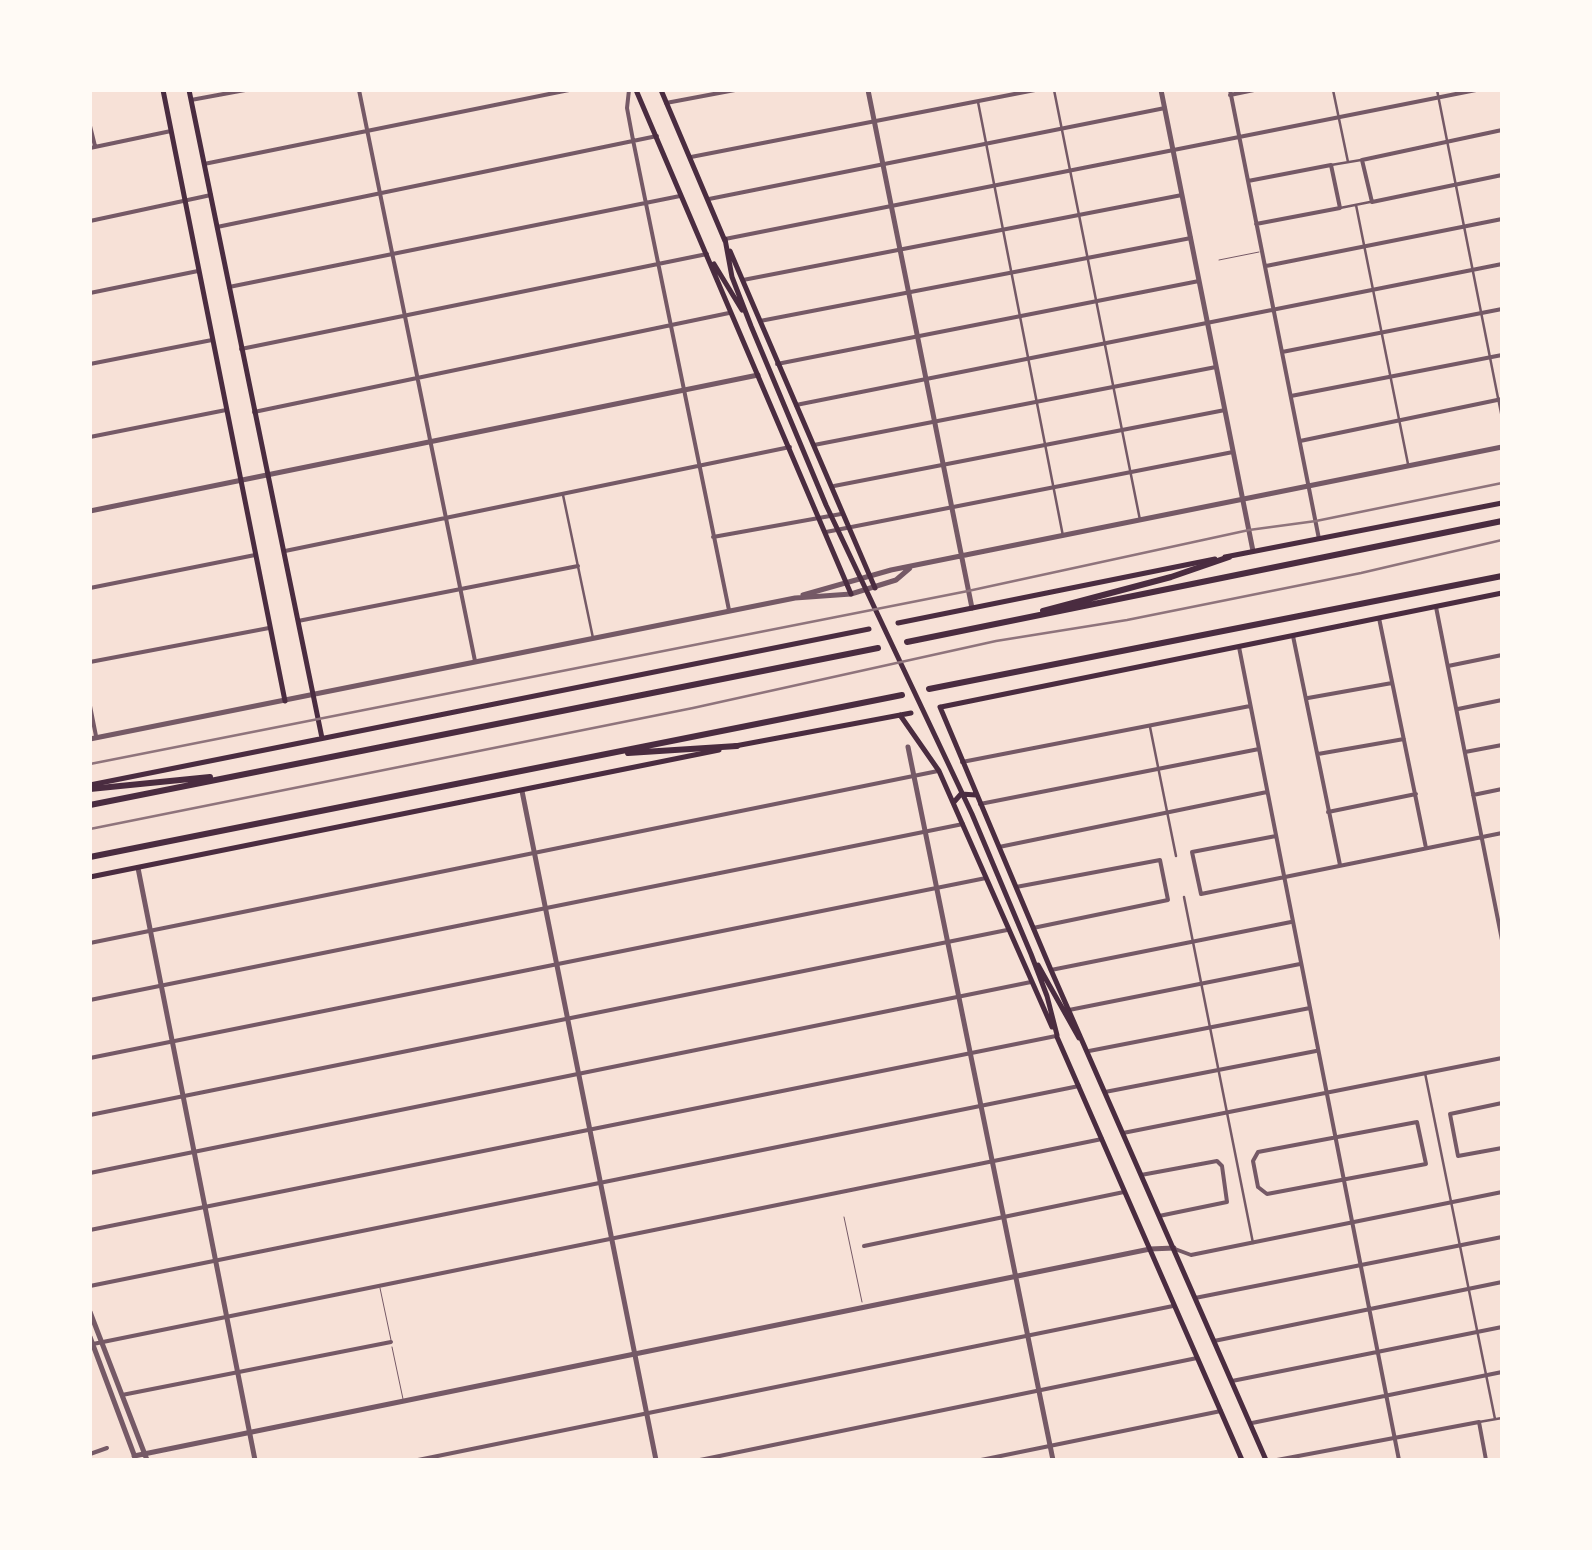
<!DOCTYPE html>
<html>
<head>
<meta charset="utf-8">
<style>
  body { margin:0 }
  #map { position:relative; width:1592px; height:1550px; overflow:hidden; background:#f7e1d7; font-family:Spectral,serif }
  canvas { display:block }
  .frame { position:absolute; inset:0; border:92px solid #fffaf5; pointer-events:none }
</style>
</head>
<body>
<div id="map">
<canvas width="1592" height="1550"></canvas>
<div class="frame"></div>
</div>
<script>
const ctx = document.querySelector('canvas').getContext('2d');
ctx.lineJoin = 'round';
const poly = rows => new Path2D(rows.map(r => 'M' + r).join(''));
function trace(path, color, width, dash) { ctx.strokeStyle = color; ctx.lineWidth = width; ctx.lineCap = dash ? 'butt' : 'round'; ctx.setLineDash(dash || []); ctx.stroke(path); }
trace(poly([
  [1219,260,1259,252],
  [844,1217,862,1302],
  [380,1288,391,1340],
  [392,1347,403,1399]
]), '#755966', 1);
trace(poly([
  [1054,90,1140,520],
  [1333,90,1348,162],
  [1437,90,1502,418],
  [978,102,1063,536],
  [1331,165,1361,160],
  [1356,205,1408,464],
  [1340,208,1370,202],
  [563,495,593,638],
  [1150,727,1176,856],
  [1184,897,1253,1243],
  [1425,1073,1495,1419],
  [1479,1422,1502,1418]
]), '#755966', 2.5);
trace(poly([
  [359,90,475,661],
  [629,90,627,108,633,140,729,610],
  [1230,90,1319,539],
  [1230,95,1254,90],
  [191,100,245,90],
  [666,103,735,90],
  [90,126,95,146],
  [1502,130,1362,160,1372,202,1502,175],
  [90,148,171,131],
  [691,157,1035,90],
  [204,164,569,90],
  [1248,181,1331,165,1340,208,1256,224],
  [709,199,1165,108],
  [90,221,211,195],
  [217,227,657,136],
  [725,239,1476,90],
  [1266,266,1502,219],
  [743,280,1182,195],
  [229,287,680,196],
  [90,293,198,271],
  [760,321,1191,238],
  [241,349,707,254],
  [1282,352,1502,309],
  [90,364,212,340],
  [777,364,1199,281],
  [1291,396,1502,355],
  [796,405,1502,264],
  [254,412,729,313],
  [90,437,226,410],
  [1300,441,1502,399],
  [814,445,1216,367],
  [834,486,1225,410],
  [826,532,1233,452],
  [713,537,841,514],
  [285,551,790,447],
  [90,588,255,555],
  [1436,607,1502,940],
  [1379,618,1426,848],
  [298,621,578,566],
  [1293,636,1340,865],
  [1239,647,1399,1460],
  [90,662,269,628],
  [1448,666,1502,655],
  [1308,698,1392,683],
  [90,706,96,736],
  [1458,709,1502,700],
  [1465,752,1502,745],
  [1318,754,1404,739],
  [962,762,1250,706],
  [1473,795,1502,789],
  [980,804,1259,749],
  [1328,812,1416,794],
  [1276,836,1192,852,1201,894,1502,833],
  [999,847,1267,792],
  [1016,887,1160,860,1168,900,1033,928],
  [90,943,938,771],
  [1051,970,1291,922],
  [90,1000,963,824],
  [1069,1010,1300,964],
  [1089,1051,1310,1008],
  [90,1058,986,878],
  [1105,1092,1316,1051],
  [1502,1103,1450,1114,1458,1156,1502,1148],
  [90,1115,1007,930],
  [1417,1122,1426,1164,1267,1194,1258,1187,1253,1161,1258,1152,1417,1122],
  [1123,1133,1502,1058],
  [90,1173,1031,982],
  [1141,1175,1217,1161,1222,1166,1227,1202,1159,1216],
  [90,1230,1056,1036],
  [864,1246,1124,1192],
  [1175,1249,1191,1255,1502,1192],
  [90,1286,1079,1086],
  [1195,1298,1502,1237],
  [1214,1341,1502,1282],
  [93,1344,1102,1139],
  [1232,1381,1502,1327],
  [122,1395,391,1342],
  [1252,1423,1502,1372],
  [90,1454,107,1448],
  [418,1460,1173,1306],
  [700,1460,1197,1358],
  [981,1460,1221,1411],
  [1277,1460,1479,1422,1486,1460]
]), '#755966', 4);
trace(poly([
  [868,90,972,608],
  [1161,90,1253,551],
  [90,511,758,375],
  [803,595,891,570,1502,447],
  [90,739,795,598,851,594,896,580,910,568],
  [908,747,1053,1460],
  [522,791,656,1460],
  [138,868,255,1460],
  [90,1312,147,1460],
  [90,1337,136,1460],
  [134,1456,1150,1249,1174,1248]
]), '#755966', 5);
trace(poly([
  [163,90,285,701],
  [189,90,322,738],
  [636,90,851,594],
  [661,90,725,241],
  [725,239,732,277,751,326,826,505,972,814,1031,954,1047,996,1057,1035],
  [730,251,875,588],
  [714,264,742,310],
  [1225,557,1502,503],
  [898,623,1215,559],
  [940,707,1051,970,1266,1460],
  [941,707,1502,593],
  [900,715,939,771,1052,1027],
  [735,746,911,713],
  [90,785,869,629],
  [954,802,961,794,976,795],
  [90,877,719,750],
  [1038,965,1079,1038],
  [1057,1037,1242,1460]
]), '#4a2c40', 5);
trace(poly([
  [1043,611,1171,577,1229,557],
  [907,642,1502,521],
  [929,689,1502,576],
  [628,753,737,746],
  [90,789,210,777],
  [90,805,878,648],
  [90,857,902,695]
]), '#4a2c40', 6);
trace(poly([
  [90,764,968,591,1249,530,1316,521,1502,483],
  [90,829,693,708,996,641,1127,620,1361,573,1502,540]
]), '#8f747c', 2.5);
</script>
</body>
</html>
